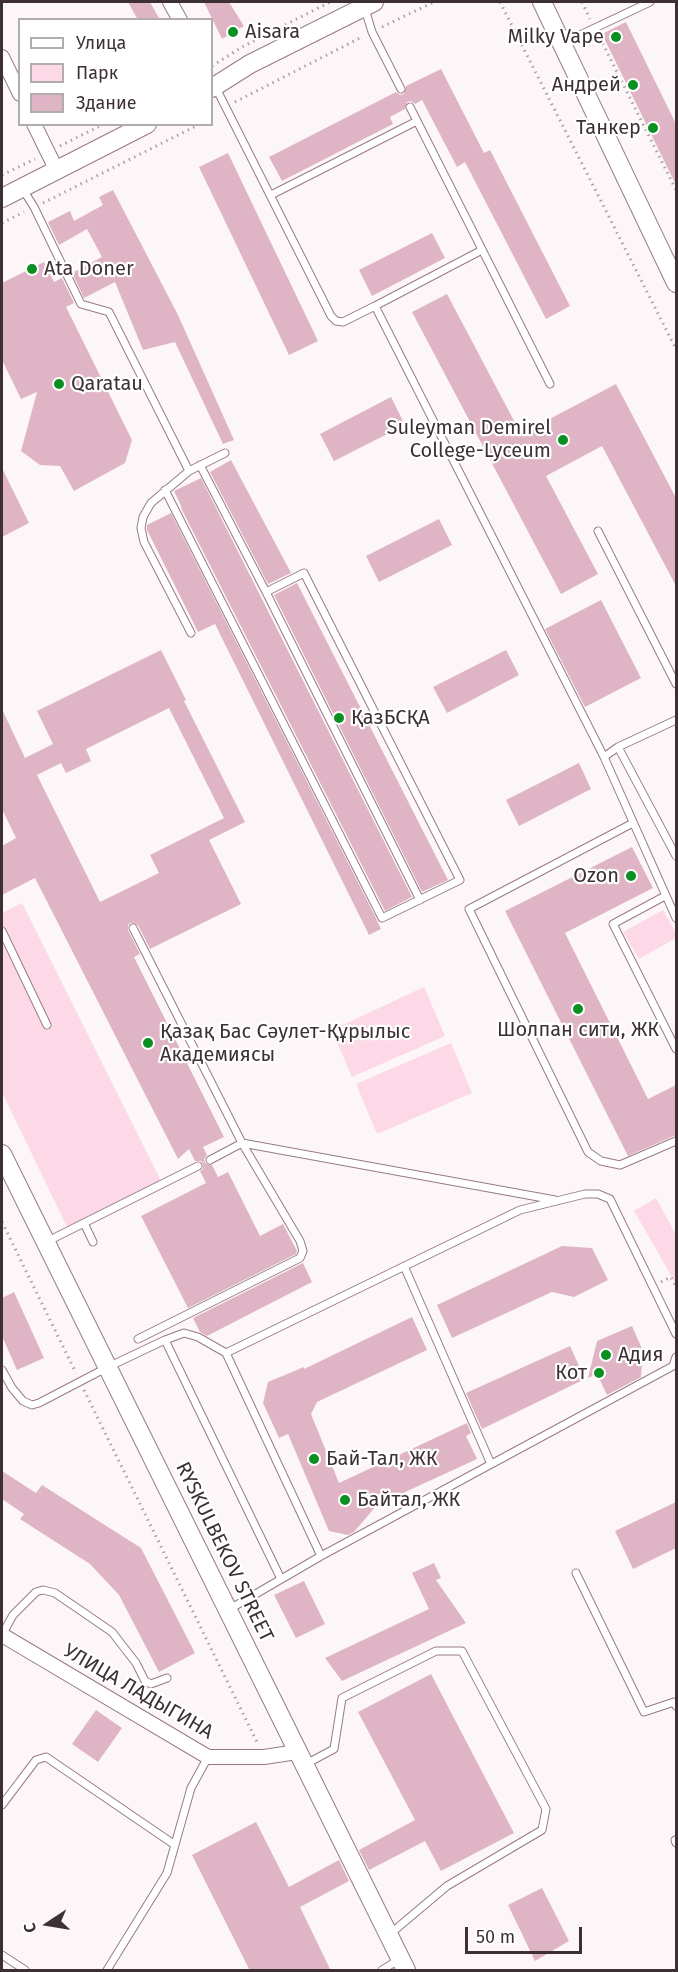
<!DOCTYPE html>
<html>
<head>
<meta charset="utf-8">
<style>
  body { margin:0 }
  #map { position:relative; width:678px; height:1972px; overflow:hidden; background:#fdf6f9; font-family:"Fira Sans",sans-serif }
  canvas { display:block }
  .frame { position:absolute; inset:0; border:3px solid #3d3035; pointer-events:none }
  .legend { position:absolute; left:18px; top:18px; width:195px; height:108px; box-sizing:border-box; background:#fff; border:2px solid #b1acae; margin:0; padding:8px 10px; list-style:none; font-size:18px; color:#3d3035 }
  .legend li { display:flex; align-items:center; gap:12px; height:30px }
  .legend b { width:30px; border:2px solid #b1acae }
  .north { position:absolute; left:18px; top:1894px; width:60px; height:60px; -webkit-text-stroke:4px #fff; paint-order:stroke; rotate:258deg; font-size:16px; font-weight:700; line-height:24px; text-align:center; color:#3d3035 }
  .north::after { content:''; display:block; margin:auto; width:21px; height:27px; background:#3d3035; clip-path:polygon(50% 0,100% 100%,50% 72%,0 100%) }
  .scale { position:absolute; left:465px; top:1927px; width:117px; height:27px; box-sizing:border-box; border:3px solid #3d3035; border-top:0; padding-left:8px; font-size:18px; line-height:21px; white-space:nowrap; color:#3d3035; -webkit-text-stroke:4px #fff; paint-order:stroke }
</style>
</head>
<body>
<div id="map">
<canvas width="678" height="1972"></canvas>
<div class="frame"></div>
<ul class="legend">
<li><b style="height:8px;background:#fff"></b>Улица</li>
<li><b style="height:16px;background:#fdd8e6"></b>Парк</li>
<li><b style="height:16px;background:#dfb5c6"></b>Здание</li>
</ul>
<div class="north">С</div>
<div class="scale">50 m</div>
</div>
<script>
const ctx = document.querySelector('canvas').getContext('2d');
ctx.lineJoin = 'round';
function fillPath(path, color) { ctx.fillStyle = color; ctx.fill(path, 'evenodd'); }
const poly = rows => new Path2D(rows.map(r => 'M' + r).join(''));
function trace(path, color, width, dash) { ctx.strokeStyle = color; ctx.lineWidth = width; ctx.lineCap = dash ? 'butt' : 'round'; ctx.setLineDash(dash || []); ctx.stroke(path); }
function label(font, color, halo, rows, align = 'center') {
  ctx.font = font + ' "Fira Sans",sans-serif'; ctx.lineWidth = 4.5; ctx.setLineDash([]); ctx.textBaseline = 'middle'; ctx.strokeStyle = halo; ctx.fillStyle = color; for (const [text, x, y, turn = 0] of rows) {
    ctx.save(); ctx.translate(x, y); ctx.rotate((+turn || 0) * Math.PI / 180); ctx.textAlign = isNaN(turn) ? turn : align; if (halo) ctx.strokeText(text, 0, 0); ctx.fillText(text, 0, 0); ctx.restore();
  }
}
fillPath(poly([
  [22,903,162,1183,68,1229,2,1092,2,913],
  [663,910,676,933,676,938,639,959,623,932],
  [424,987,445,1036,352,1077,332,1030],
  [451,1043,472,1093,377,1134,356,1084],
  [656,1198,676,1235,676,1284,634,1211]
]), '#fdd8e6');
fillPath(poly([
  [128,2,150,2,160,20,138,20],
  [204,2,229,2,244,26,222,39],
  [626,22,676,124,676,185,602,34],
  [441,69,484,153,490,150,570,306,546,319,465,162,457,167,422,100,415,104,411,101,407,102,405,109,390,117,393,124,282,181,269,157,396,92,400,95,404,94,406,86],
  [228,153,318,341,289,355,199,167],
  [113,190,178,315,234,440,223,444,175,342,143,350,115,282,84,298,72,273,102,257,87,229,59,245,48,222,70,211,74,221,103,205,99,197],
  [432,233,445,258,372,296,359,270],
  [44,262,54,282,62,278,74,303,66,307,132,440,125,463,74,491,60,466,40,465,21,451,37,392,21,399,2,360,2,283],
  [447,294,521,434,616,384,676,498,676,586,602,446,546,476,598,574,561,594,412,312],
  [391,397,405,425,334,461,320,434],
  [231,460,291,573,268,584,210,472],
  [2,468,29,523,2,537],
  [201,478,412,897,385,911,181,508,182,508,174,491],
  [171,513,375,916,381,929,369,935,215,624,198,632,147,530,147,525],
  [439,519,452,545,379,582,366,556],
  [297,583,448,880,424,891,422,892,274,595],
  [601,600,641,678,585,707,545,629],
  [161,650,186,700,184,701,245,822,209,840,241,904,150,949,138,925,131,923,128,925,128,930,140,954,134,957,224,1137,203,1147,207,1155,204,1159,205,1163,212,1165,218,1177,228,1172,260,1236,283,1224,297,1251,296,1254,188,1308,141,1216,206,1183,200,1171,203,1169,203,1164,201,1161,195,1161,189,1149,178,1159,35,878,2,895,2,846,16,838,2,809,2,709,25,758,53,744,37,711],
  [169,708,224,818,150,855,159,873,100,902,37,775,61,763,66,773,91,761,86,749],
  [506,650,519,675,447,713,433,687],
  [579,763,591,789,519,826,506,800],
  [632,847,653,888,565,933,648,1099,676,1085,676,1135,628,1156,505,911],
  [562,1246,592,1248,608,1280,574,1297,552,1292,452,1338,437,1305],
  [303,1263,312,1282,207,1336,200,1332,193,1318],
  [14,1292,44,1358,17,1370,2,1336,2,1298],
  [412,1317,427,1350,317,1402,311,1414,339,1483,467,1423,471,1433,466,1436,477,1459,377,1505,354,1532,348,1535,329,1531,288,1434,279,1438,263,1403,268,1382,304,1367,304,1369],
  [632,1326,643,1351,641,1377,607,1395,597,1374,588,1378,597,1341],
  [570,1346,585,1379,482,1429,466,1393],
  [2,1471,36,1493,42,1485,141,1548,195,1653,159,1672,119,1595,90,1564,20,1519,24,1514,2,1499],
  [676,1502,676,1548,633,1569,615,1531],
  [434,1563,441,1578,436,1580,466,1623,342,1681,325,1658,429,1609,412,1573],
  [304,1581,325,1624,296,1638,274,1595],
  [431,1674,514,1833,441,1871,425,1841,369,1870,359,1850,415,1820,358,1712],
  [96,1710,122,1728,98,1762,72,1744],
  [256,1822,289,1887,339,1860,349,1881,300,1907,331,1971,250,1971,192,1855],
  [542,1888,569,1941,535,1961,508,1905]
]), '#dfb5c6');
const lane = poly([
  [365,9,372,32,401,89],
  [563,43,650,2],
  [216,88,331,316,336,321,343,322,375,306],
  [410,107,550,384],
  [22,188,34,207,81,304,109,312,189,471],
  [271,195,417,121],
  [482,250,375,306,604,757,618,747,676,720],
  [200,465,266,592,420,900],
  [165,490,382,918,460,880,304,573,266,592],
  [598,531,676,684],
  [191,633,144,542,141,528,143,517,151,503,189,471,225,453],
  [618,747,676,856],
  [604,757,676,918],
  [633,823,469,909,588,1152,601,1161,620,1165,676,1141],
  [665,896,613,924,676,1049],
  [133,928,242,1143,210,1160],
  [2,931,47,1025],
  [242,1143,555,1200],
  [84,1223,93,1242],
  [48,1241,198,1166],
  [404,1266,491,1464],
  [138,1339,300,1258,303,1251,300,1241,242,1143],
  [165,1340,281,1579],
  [2,1370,12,1388,23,1401,32,1405,39,1403,108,1367,165,1340,184,1333,198,1337,226,1353],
  [321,1556,673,1366,676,1357],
  [576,1573,644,1712,674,1702,676,1706],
  [228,1610,321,1556,226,1353,520,1210,585,1194,598,1194,610,1199,676,1334],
  [2,1635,13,1615,36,1592,43,1590,55,1593,112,1632,136,1663,145,1681,151,1684,167,1678],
  [304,1765,334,1749,342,1698,436,1651,462,1651,546,1809,542,1830,447,1886,390,1934],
  [2,1805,36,1760,46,1757,175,1845],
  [675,1840,676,1843],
  [2,1955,25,1970],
  [107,1970,167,1873,191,1788,208,1757],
  [382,1970,400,1959]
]);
const street = poly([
  [170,2,180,20],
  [2,57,20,94],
  [34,124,57,171],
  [2,1635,208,1757,264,1757,297,1752]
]);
const secondary = poly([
  [542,2,676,283],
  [212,88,250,64,374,2],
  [2,198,147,124],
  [2,1154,406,1970]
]);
trace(lane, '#987a86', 9);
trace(street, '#987a86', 16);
trace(secondary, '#987a86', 20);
trace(poly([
  [500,2,676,349],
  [582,2,590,19],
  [382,27,434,2],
  [600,38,676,190],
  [212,66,242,47,330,2],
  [235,102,362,37],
  [60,146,104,124],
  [2,175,35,159],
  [43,203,200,124],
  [2,223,24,212],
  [2,1222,76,1373],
  [661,1282,671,1277,676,1286],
  [84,1390,257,1742]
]), '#aba1a5', 3, [1.5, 4.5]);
trace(lane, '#fff', 7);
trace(street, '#fff', 14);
trace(secondary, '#fff', 18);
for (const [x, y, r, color] of [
  [233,32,6,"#099020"],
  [616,37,6,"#099020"],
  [633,85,6,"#099020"],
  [653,128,6,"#099020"],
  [32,269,6,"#099020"],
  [59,384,6,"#099020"],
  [563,440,6,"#099020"],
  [339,718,6,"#099020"],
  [631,876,6,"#099020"],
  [578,1009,6,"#099020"],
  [148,1043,6,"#099020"],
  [606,1355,6,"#099020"],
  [599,1373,6,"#099020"],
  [314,1459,6,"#099020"],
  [345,1500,6,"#099020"]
]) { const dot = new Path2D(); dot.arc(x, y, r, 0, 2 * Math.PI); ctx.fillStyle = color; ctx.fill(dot); trace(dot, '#fff', 2); }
label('20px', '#3d3035', '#fff', [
  ["Aisara",245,32],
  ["Milky Vape",604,37,"right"],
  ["Андрей",621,85,"right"],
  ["Танкер",641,128,"right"],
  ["Ata Doner",44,269],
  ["Qaratau",71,384],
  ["Suleyman Demirel",551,428,"right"],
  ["College-Lyceum",551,451,"right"],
  ["ҚазБСҚА",351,718],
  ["Ozon",619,876,"right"],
  ["Шолпан сити, ЖК",578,1030,"center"],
  ["Қазақ Бас Сәулет-Құрылыс",160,1032],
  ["Академиясы",160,1055],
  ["Адия",618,1355],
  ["Кот",587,1373,"right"],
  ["Бай-Тал, ЖК",326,1459],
  ["Байтал, ЖК",357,1500]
], 'left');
label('20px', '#3d3035', '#fff', [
  ["RYSKULBEKOV STREET",224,1552,64],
  ["УЛИЦА ЛАДЫГИНА",138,1692,30]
]);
</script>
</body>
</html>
